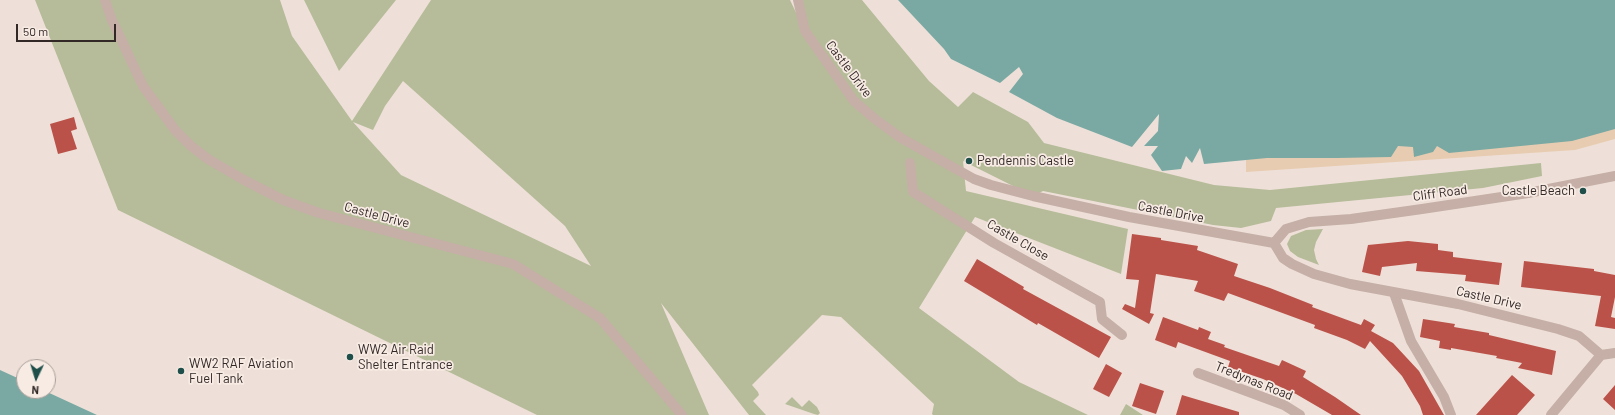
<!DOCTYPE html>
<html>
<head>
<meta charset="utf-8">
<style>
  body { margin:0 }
  #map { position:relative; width:1615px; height:415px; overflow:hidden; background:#eee0d8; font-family:Barlow,sans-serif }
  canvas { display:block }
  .north { position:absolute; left:16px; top:359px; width:40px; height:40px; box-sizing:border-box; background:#f7ebe4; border:1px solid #a89d98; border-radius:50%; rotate:184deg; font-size:11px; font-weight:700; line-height:16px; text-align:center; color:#322826 }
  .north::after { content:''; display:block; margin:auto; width:14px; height:18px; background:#1f4f4a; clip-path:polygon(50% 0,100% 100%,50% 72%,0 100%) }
  .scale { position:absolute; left:16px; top:24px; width:100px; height:18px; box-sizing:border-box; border:2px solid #322826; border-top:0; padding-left:5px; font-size:12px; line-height:14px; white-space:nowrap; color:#322826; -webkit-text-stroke:3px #f7ebe4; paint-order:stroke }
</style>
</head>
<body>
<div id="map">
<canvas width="1615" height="415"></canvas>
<div class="north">N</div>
<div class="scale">50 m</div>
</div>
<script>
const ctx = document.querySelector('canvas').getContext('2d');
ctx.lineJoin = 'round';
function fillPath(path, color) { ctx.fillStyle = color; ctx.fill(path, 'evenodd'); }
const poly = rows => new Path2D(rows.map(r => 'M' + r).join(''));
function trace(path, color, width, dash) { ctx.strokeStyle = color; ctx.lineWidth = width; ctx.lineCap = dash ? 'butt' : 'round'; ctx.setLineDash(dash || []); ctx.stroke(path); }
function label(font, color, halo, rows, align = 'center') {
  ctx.font = font + ' Barlow,sans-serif'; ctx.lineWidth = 3.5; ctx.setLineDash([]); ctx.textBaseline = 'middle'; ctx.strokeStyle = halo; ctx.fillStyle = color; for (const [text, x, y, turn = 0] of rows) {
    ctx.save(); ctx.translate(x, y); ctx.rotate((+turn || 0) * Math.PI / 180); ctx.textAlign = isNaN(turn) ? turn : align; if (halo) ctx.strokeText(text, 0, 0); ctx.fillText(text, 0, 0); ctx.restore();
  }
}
fillPath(poly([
  [35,0,280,0,292,36,352,121,431,0,790,0,804,29,798,0,862,0,929,81,958,107,973,92,1028,122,1044,143,1214,185,1270,190,1541,163,1542,176,1483,188,1276,208,1271,221,1241,228,1213,225,1043,191,1033,196,963,161,966,191,1128,229,1121,274,975,217,919,308,1019,382,1088,415,933,415,932,414,934,404,841,317,822,315,752,385,758,392,759,395,753,401,766,415,749,415,661,303,709,415,537,415,118,210],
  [403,81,565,226,591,266,401,175,353,122,373,130,385,106],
  [304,0,396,0,339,71],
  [1323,229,1316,242,1314,250,1316,259,1319,265,1298,257,1290,251,1287,244,1291,236,1306,230],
  [792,397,802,407,809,400,817,407,820,413,818,415,814,414,785,404],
  [1126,404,1143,415,1120,415]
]), '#b6bc9a');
fillPath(poly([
  [1615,116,1615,139,1575,150,1246,172,1246,151]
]), '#e8ccb1');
fillPath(poly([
  [898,0,1615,0,1615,129,1572,141,1449,153,1437,146,1433,152,1414,157,1413,147,1398,146,1391,157,1338,158,1267,158,1204,164,1200,148,1192,163,1186,156,1181,169,1162,171,1151,155,1158,146,1144,146,1158,131,1159,114,1132,147,1057,118,1009,92,1023,74,1019,67,1000,83,951,59,944,49],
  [0,370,24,381,24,391,45,391,97,415,0,415]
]), '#7aa9a3');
fillPath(poly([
  [74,117,77,129,71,131,77,149,58,154,50,124],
  [1132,234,1161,238,1161,240,1198,246,1197,250,1238,264,1234,276,1270,288,1313,305,1312,307,1361,325,1364,319,1375,325,1371,331,1393,343,1419,371,1444,415,1423,415,1420,406,1402,376,1370,341,1365,349,1347,340,1314,328,1315,325,1228,293,1224,301,1194,291,1198,281,1156,274,1150,313,1154,314,1149,324,1122,309,1125,304,1135,308,1139,280,1126,279],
  [1408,241,1438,244,1438,250,1453,252,1453,257,1502,263,1499,285,1465,281,1466,275,1416,271,1417,263,1382,267,1380,276,1362,272,1368,245],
  [977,259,1024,287,1023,289,1111,337,1099,358,1038,323,1037,325,964,281],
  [1524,261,1594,269,1594,271,1615,275,1615,297,1611,317,1615,318,1615,329,1595,326,1601,296,1521,287],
  [1163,317,1198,330,1199,327,1211,332,1208,339,1225,345,1224,347,1279,366,1282,360,1306,371,1303,377,1335,397,1361,415,1332,415,1296,394,1263,379,1228,367,1230,361,1178,342,1176,348,1155,340],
  [1423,319,1455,324,1454,327,1489,333,1489,335,1556,351,1552,375,1518,368,1522,363,1496,358,1497,356,1451,348,1451,350,1439,348,1440,341,1420,337],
  [1106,364,1122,373,1109,397,1093,389],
  [1512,375,1535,395,1517,415,1476,415],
  [1140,383,1164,391,1156,414,1132,406],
  [1615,385,1615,410,1603,399],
  [1182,395,1239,412,1239,415,1176,415]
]), '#bb5249');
trace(poly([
  [910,163,913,192,994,243,1100,302,1102,319,1122,335],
  [1394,293,1411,341,1444,397,1451,415],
  [1198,373,1284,405,1300,415]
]), '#c5afa6', 10);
trace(poly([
  [105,0,111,18,143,86,175,130,191,146,208,159,244,180,283,200,319,213,513,264,600,318,682,415],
  [798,0,805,31,854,101,875,119,901,138,974,179,991,185,1033,196,1129,217,1274,243],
  [1274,243,1283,258,1292,264,1314,274,1350,284,1458,304,1558,329,1579,336,1601,355],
  [1274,243,1286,229,1309,222,1351,219,1422,209,1528,193,1615,176],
  [1551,415,1601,355,1615,353]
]), '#c5afa6', 10);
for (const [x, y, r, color] of [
  [969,161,4,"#1f4f4a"],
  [1583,191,4,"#1f4f4a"],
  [350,357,4,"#1f4f4a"],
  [181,371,4,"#1f4f4a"]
]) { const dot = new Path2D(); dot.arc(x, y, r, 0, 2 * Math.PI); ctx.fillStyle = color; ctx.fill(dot); trace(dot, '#f7ebe4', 1.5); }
label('13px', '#322826', '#f7ebe4', [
  ["Castle Drive",849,69,53],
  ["Cliff Road",1440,193,-8],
  ["Castle Drive",1171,212,11],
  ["Castle Drive",377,215,15],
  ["Castle Close",1018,240,30],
  ["Castle Drive",1489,298,13],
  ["Tredynas Road",1254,381,22]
]);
label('13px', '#322826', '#f7ebe4', [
  ["Pendennis Castle",977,161],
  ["Castle Beach",1575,191,"right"],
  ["WW2 Air Raid",358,350],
  ["Shelter Entrance",358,365],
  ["WW2 RAF Aviation",189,364],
  ["Fuel Tank",189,379]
], 'left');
</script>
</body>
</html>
